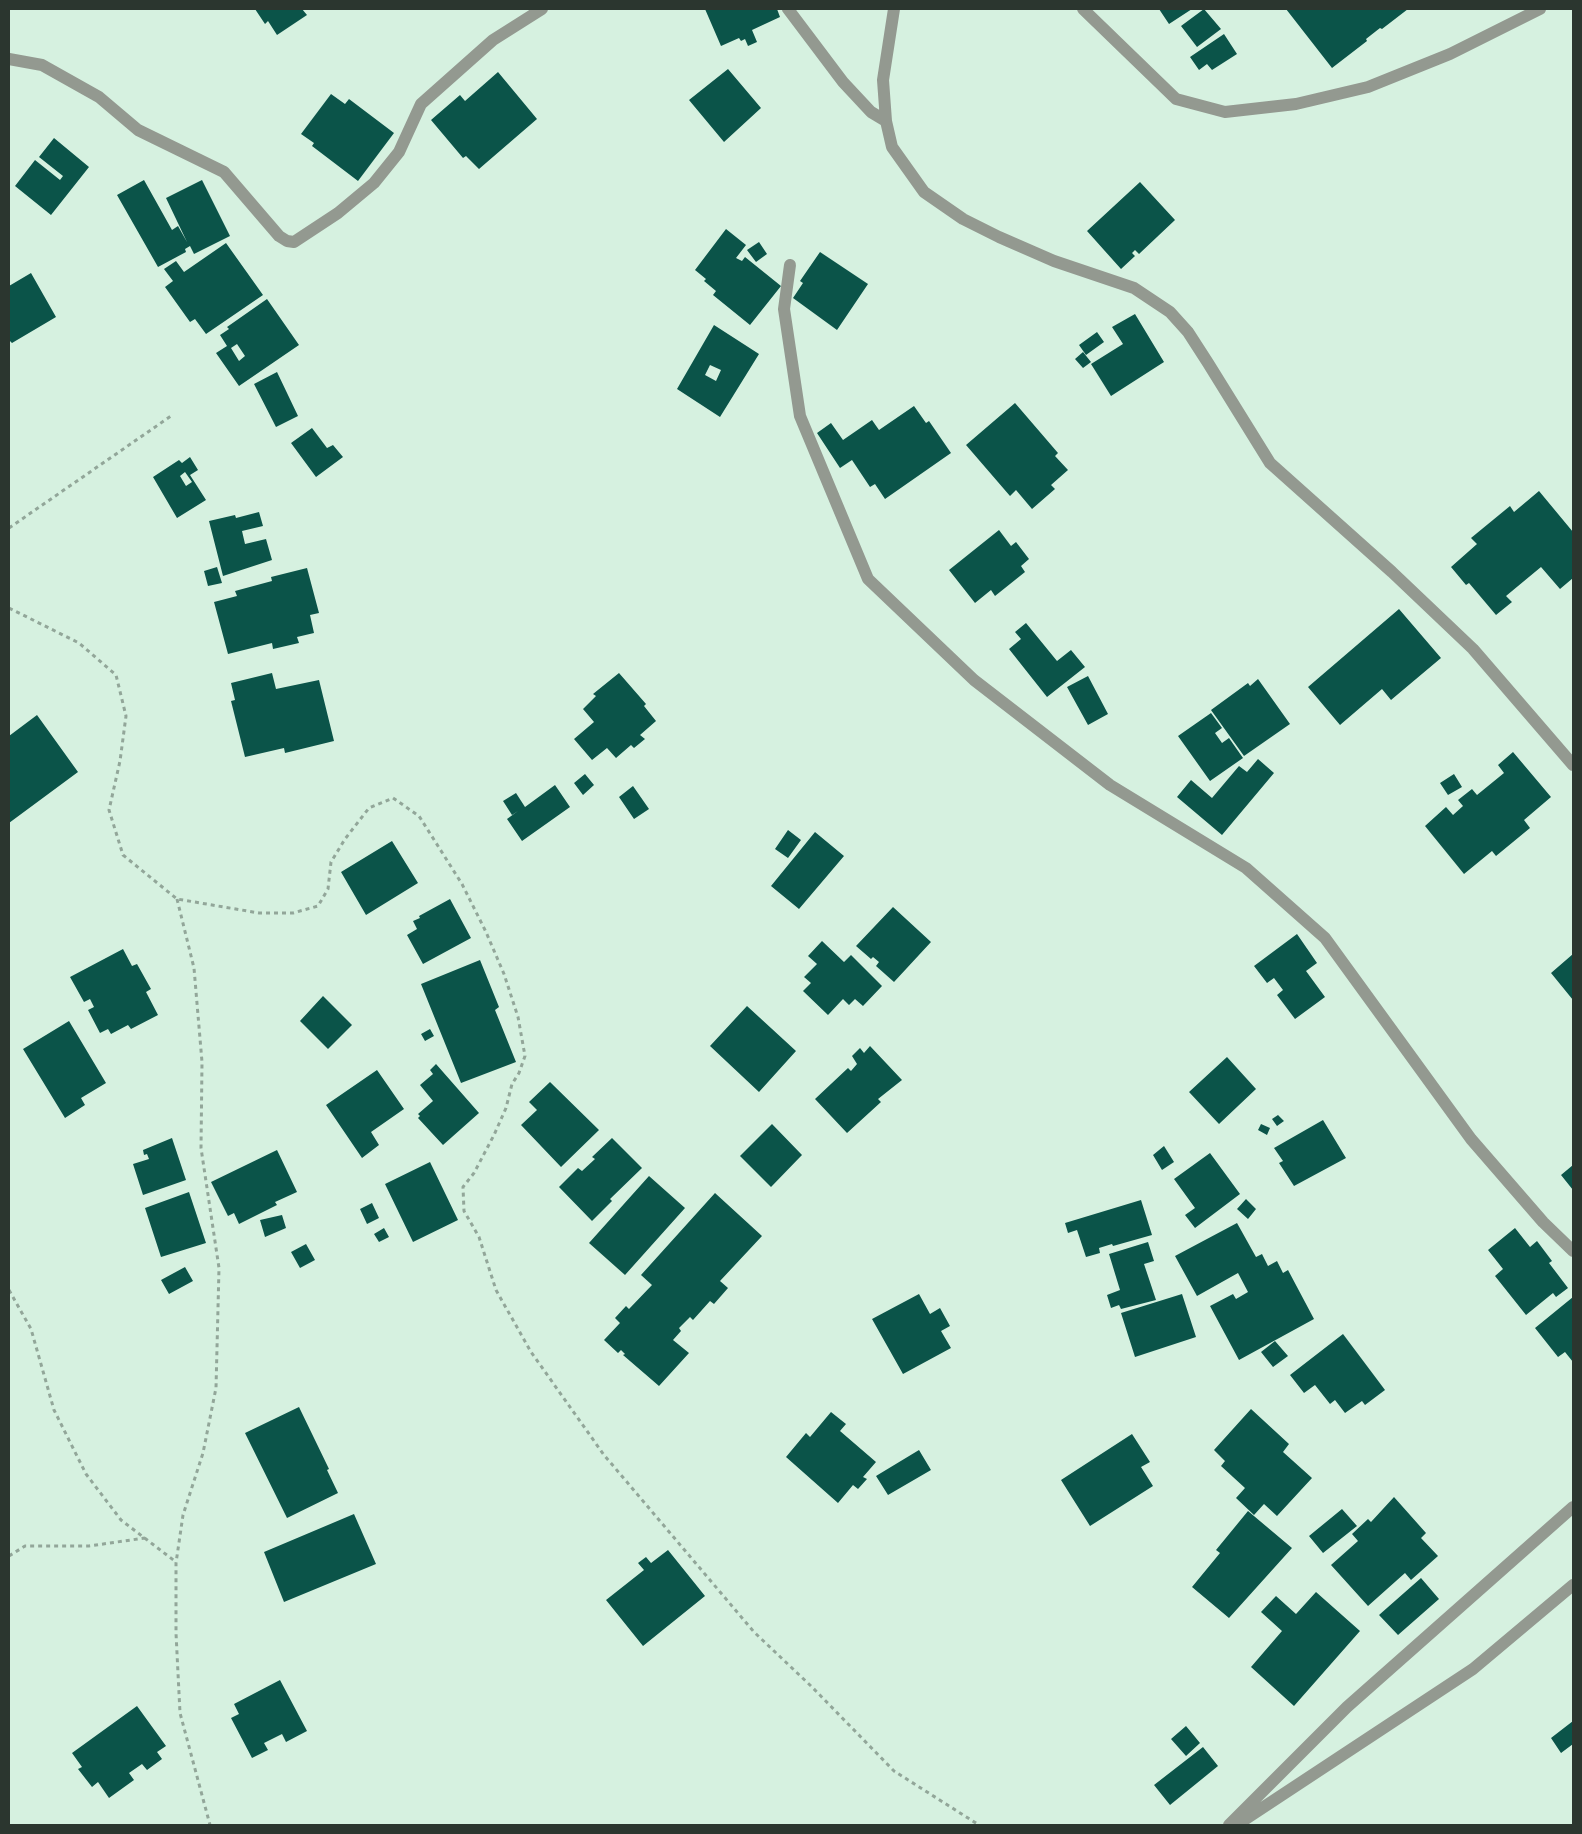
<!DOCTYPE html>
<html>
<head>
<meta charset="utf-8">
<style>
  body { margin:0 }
  #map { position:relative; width:1582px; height:1834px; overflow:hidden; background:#d6f1e0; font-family:Barlow,sans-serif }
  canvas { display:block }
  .frame { position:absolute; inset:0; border:10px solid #2b362f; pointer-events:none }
</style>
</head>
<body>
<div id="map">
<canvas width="1582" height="1834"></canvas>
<div class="frame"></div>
</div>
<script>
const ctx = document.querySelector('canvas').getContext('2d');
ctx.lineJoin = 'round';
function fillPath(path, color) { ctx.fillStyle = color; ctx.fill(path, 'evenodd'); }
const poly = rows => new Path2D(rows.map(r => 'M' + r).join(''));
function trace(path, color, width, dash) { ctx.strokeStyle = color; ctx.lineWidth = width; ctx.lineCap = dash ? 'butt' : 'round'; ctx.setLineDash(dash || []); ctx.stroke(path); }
fillPath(poly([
  [255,9,302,9,307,15,277,35,268,21,265,24],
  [705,9,777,9,780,17,752,30,757,42,748,46,745,39,741,41,739,38,721,46],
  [1159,9,1192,9,1169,24],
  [1204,9,1221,29,1197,47,1181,26],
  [1286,9,1408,9,1382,29,1380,28,1366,39,1367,41,1332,68],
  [1224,34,1237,54,1212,70,1207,64,1199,70,1190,57],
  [728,69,761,108,724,142,689,100],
  [498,72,537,119,479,169,466,156,463,158,431,120,460,95,465,101],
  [331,94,345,104,349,99,394,133,358,181,312,146,314,143,301,134],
  [54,138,89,167,51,215,15,186,35,160,60,180,63,176,39,157],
  [144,180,172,230,178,226,187,242,166,198,202,180,230,236,194,254,190,246,185,249,186,252,158,267,117,195],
  [1140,182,1175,220,1139,254,1135,250,1132,253,1135,256,1121,269,1087,231],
  [726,229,746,245,736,258,742,261,745,257,781,286,750,325,713,295,716,291,704,281,706,279,695,270],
  [759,242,767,254,756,262,747,250],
  [226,243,263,295,206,334,195,319,190,322,165,287,173,281,164,269,176,261,184,272],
  [820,252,868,284,837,330,793,298,803,283,800,281],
  [31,273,56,317,12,343,9,340,9,286],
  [267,299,299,345,239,386,216,353,227,346,220,335,229,329,227,327],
  [237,344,245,356,239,361,231,348],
  [1135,314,1164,362,1111,396,1091,364,1123,344,1112,327],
  [714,325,759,354,720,417,677,389],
  [710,365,721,370,716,381,705,375],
  [1097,332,1104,342,1086,355,1079,345],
  [1083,352,1091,362,1083,368,1075,359],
  [277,372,298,416,276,427,254,384],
  [1015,403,1058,453,1055,456,1068,470,1051,485,1055,489,1032,509,1016,490,1010,496,966,445],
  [914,406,926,423,929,421,951,453,885,499,875,484,870,487,852,460,840,468,817,433,831,423,843,440,872,420,879,430],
  [312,428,327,448,333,445,343,457,316,477,291,443],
  [190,457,198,470,190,475,206,500,177,518,153,477,179,460,182,463],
  [185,472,192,482,186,486,180,476],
  [1539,491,1573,532,1573,578,1560,589,1541,567,1506,596,1512,602,1496,615,1469,583,1466,585,1451,567,1477,544,1471,538,1510,506,1514,512],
  [259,512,263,526,242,531,245,544,266,539,272,560,223,576,209,521,235,515,236,518],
  [999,530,1011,546,1016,542,1029,559,1021,566,1025,572,995,596,991,590,975,603,949,570],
  [217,567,222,583,208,586,204,571],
  [307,568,319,613,310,615,314,633,297,637,299,643,273,649,272,643,228,654,214,602,237,596,235,591,272,581,271,577],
  [1399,609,1441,658,1391,700,1382,689,1340,725,1308,687],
  [1026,623,1057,661,1071,650,1085,667,1047,697,1009,649,1021,639,1015,632],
  [272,673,276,689,319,680,334,741,285,753,284,748,245,757,231,701,235,700,231,683],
  [619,673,646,704,644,706,656,721,640,735,645,739,634,748,631,745,616,758,607,748,592,760,574,739,594,722,583,709,596,696,593,694],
  [1088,676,1108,714,1088,725,1067,687],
  [1258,679,1290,724,1244,756,1211,710,1248,683,1250,686],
  [1211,713,1222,728,1215,733,1222,743,1229,738,1243,758,1210,781,1178,736],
  [37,715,78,772,9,823,9,736],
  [1513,752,1551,797,1524,820,1530,828,1496,856,1492,851,1464,874,1425,826,1446,807,1453,815,1463,806,1458,800,1472,789,1477,795,1504,773,1498,765],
  [1258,759,1274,773,1222,835,1177,797,1191,780,1212,798,1239,766,1247,772],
  [585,774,594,785,583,795,574,783],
  [1454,774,1462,787,1448,795,1440,783],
  [555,785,570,807,522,841,507,819,518,811,512,815,503,801,516,793,525,807],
  [633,786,649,809,634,819,619,797],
  [788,830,801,840,788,858,775,849],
  [815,832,844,856,799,909,771,886],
  [392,841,418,883,366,915,341,872],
  [450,899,471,938,423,964,407,935,417,929,413,921,420,918,419,916],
  [893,907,931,942,894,982,876,966,879,962,873,957,871,959,856,946],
  [1297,934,1317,963,1306,971,1325,997,1295,1019,1277,995,1283,990,1274,978,1267,983,1254,966],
  [822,941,844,962,851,955,882,986,863,1006,855,999,849,1005,843,999,828,1015,803,991,811,983,804,977,817,964,808,956],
  [123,949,132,966,137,964,151,989,146,992,158,1015,131,1029,128,1025,111,1034,108,1029,100,1033,88,1010,94,1007,90,999,84,1002,70,977],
  [1573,954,1573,1000,1551,973],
  [480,960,499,1007,495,1010,516,1062,461,1083,421,984],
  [323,996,352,1025,328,1049,300,1021],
  [747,1006,796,1051,759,1092,710,1046],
  [69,1021,106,1083,81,1098,85,1105,65,1118,23,1049],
  [430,1029,434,1036,425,1041,421,1034],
  [870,1046,902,1080,878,1099,881,1102,847,1133,815,1099,848,1068,851,1071,857,1064,852,1056,860,1048,864,1053],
  [1227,1057,1256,1089,1219,1124,1189,1092],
  [436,1064,479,1113,443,1145,418,1118,420,1116,418,1114,433,1101,420,1085,433,1074,430,1070],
  [377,1070,404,1109,371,1132,379,1145,362,1158,326,1105],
  [550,1082,599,1130,561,1167,521,1125,537,1110,529,1102],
  [1278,1115,1284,1121,1277,1126,1272,1119],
  [1323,1120,1346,1158,1294,1186,1279,1163,1283,1161,1274,1148],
  [772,1124,802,1155,771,1187,740,1156],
  [1261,1124,1270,1128,1267,1135,1258,1130],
  [172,1138,186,1180,143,1195,133,1164,149,1159,147,1154,144,1155,143,1150],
  [612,1138,642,1168,610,1199,612,1201,592,1221,559,1187,578,1168,582,1171,595,1159,592,1157],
  [1164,1146,1174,1162,1162,1170,1153,1155],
  [277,1150,297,1192,275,1202,277,1205,239,1224,234,1213,228,1216,211,1182],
  [1210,1153,1240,1194,1195,1228,1185,1215,1195,1208,1174,1179],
  [430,1162,458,1220,413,1242,385,1184],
  [1573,1165,1573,1190,1561,1175],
  [649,1176,685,1208,625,1275,589,1243],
  [189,1192,206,1243,161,1257,145,1208],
  [715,1193,762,1236,720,1281,728,1288,714,1304,710,1301,693,1320,690,1317,679,1328,681,1331,673,1340,689,1353,659,1386,623,1355,625,1354,621,1350,618,1353,604,1340,620,1323,615,1318,626,1306,629,1309,652,1285,641,1275],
  [1246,1199,1256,1209,1248,1219,1237,1209],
  [1141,1200,1152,1235,1113,1246,1112,1244,1099,1248,1100,1253,1086,1257,1077,1230,1068,1233,1065,1223],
  [372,1203,379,1218,367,1224,360,1209],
  [282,1215,286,1228,265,1237,260,1220],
  [1237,1223,1256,1257,1262,1254,1268,1266,1277,1261,1283,1273,1288,1270,1314,1319,1239,1360,1210,1306,1233,1294,1236,1299,1248,1292,1238,1273,1197,1296,1175,1256],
  [384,1228,389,1237,379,1242,374,1234],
  [1515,1228,1530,1247,1537,1241,1552,1261,1549,1263,1568,1288,1556,1297,1553,1293,1526,1315,1495,1276,1503,1269,1488,1250],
  [1148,1242,1154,1261,1144,1264,1156,1300,1121,1309,1119,1305,1111,1308,1107,1295,1120,1290,1109,1254],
  [306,1244,315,1260,300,1268,291,1252],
  [185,1267,193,1281,169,1294,161,1280],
  [919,1294,930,1314,940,1308,950,1326,941,1331,951,1348,903,1374,872,1319],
  [1182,1294,1196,1337,1135,1357,1121,1313],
  [1573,1297,1573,1362,1565,1352,1558,1357,1535,1328],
  [1343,1334,1385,1390,1365,1405,1362,1401,1345,1413,1335,1400,1330,1404,1315,1385,1304,1393,1290,1375],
  [1275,1341,1288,1356,1273,1367,1261,1352],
  [299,1407,329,1469,327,1470,338,1493,287,1518,245,1433],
  [1251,1409,1289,1444,1283,1452,1312,1478,1277,1516,1264,1504,1254,1515,1236,1498,1245,1488,1221,1466,1225,1461,1214,1450],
  [831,1412,846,1424,840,1431,876,1462,863,1477,867,1479,858,1489,853,1485,838,1503,786,1457,806,1433,810,1437],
  [1132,1434,1150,1462,1141,1467,1153,1486,1090,1526,1061,1480],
  [919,1450,931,1470,888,1495,876,1476],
  [1394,1497,1426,1533,1421,1538,1438,1556,1411,1580,1405,1573,1368,1606,1331,1565,1358,1541,1352,1534,1368,1519,1371,1522],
  [1342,1509,1357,1526,1323,1553,1309,1536],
  [1248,1511,1292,1548,1229,1618,1192,1587,1220,1553,1216,1550],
  [354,1514,376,1564,284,1602,264,1552],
  [668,1550,705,1596,643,1646,606,1600,644,1570,638,1563,646,1557,651,1563],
  [1421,1578,1439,1599,1398,1635,1379,1615],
  [1316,1592,1360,1631,1294,1706,1251,1667,1282,1631,1261,1612,1276,1596,1296,1614],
  [280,1680,307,1731,286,1742,282,1734,264,1743,268,1750,252,1758,231,1718,239,1714,234,1704],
  [137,1706,166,1746,157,1752,162,1759,147,1770,142,1764,129,1773,134,1780,109,1798,98,1782,92,1787,78,1769,82,1767,72,1753],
  [1573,1721,1573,1744,1561,1753,1551,1738],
  [1186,1726,1200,1743,1186,1756,1171,1739],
  [1203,1747,1218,1766,1170,1805,1154,1785]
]), '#0b5449');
trace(poly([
  [9,528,171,416],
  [9,608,79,643,116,675,126,716,120,761,109,810,123,855,177,899,259,913,293,913,318,906,328,889,331,862,345,839,369,808,393,798,419,816,462,884,486,932,504,974,518,1017,525,1056,519,1073,512,1084,506,1108,494,1135,474,1173,463,1187,464,1211,479,1237,496,1290,531,1352,604,1455,754,1632,812,1687,894,1771,979,1825],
  [177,899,194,968,202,1062,201,1148,219,1268,216,1388,203,1453,183,1515,176,1563,176,1633,180,1713,210,1825],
  [9,1290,31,1329,54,1410,86,1474,121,1520,176,1562],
  [9,1556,25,1546,89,1546,145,1538]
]), '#92a699', 3, [4, 4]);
trace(poly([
  [788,9,843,82,871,112,886,121],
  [894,9,883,80,886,121,892,147,924,192,963,219,999,237,1054,261,1134,288,1170,312,1188,332,1208,363,1270,463,1392,572,1473,649,1573,765],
  [1083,9,1176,99,1225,112,1296,104,1368,87,1450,54,1540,9],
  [9,59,42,65,99,97,138,130,224,172,279,236,287,241,294,242,338,213,374,183,399,152,421,104,493,40,542,9],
  [790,265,784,309,800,416,868,579,974,680,1110,785,1246,868,1325,938,1471,1139,1543,1222,1573,1251]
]), '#939990', 12);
trace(poly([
  [1238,1824,1473,1669,1573,1585],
  [1229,1825,1347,1707,1573,1507]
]), '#939990', 12);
</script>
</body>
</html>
